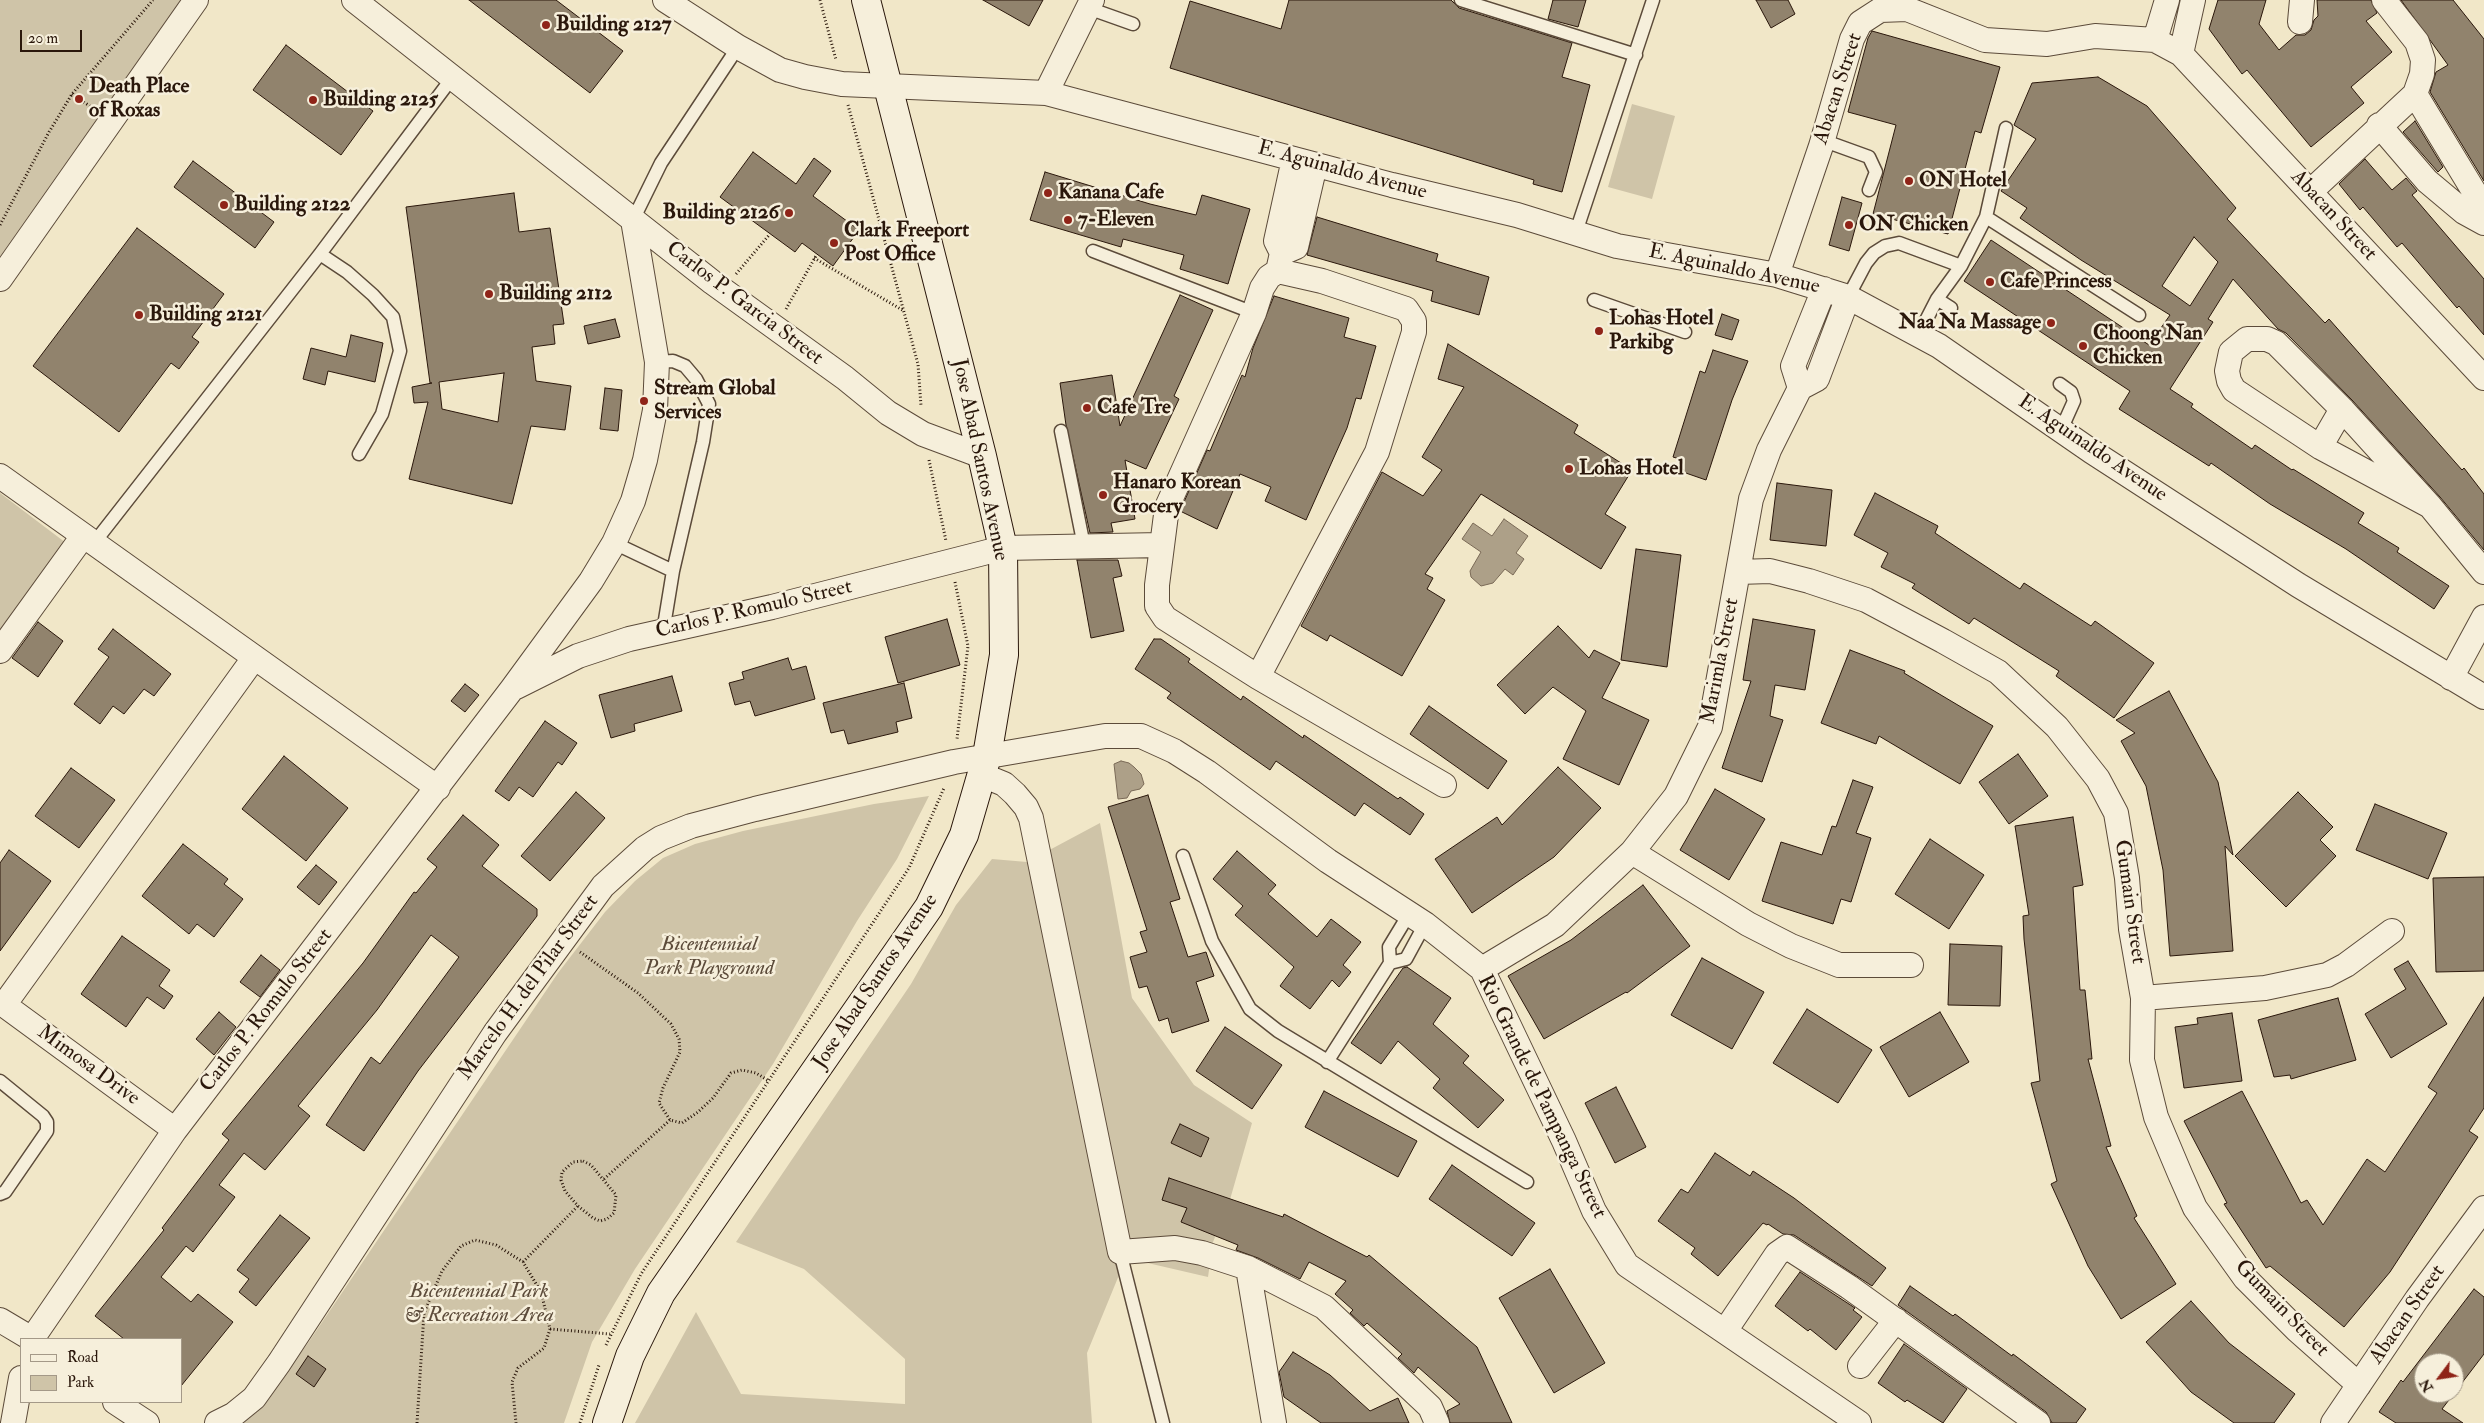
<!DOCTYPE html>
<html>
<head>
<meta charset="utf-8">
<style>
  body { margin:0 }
  #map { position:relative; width:2484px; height:1423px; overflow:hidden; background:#f1e7c8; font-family:"IM FELL Double Pica",serif }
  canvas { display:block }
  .legend { position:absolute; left:20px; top:1338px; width:162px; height:65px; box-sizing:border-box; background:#f6efdb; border:1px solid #a49988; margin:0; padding:6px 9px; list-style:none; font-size:15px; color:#2a170b }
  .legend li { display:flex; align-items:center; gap:10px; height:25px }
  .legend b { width:25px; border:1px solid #a49988 }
  .north { position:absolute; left:2414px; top:1353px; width:50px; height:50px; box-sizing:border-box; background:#f6efdb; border:1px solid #a49988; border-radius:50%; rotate:239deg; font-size:14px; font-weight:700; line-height:20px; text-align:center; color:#2a170b }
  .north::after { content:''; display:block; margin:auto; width:18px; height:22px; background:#8f2418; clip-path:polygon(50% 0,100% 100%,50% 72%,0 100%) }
  .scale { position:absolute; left:20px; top:30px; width:62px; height:22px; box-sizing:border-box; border:2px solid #2a170b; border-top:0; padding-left:6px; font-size:15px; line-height:18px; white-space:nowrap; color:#2a170b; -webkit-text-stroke:4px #f6efdb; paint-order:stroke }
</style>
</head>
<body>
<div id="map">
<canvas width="2484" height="1423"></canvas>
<ul class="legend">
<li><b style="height:6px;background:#f6efdb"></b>Road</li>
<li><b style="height:14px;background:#cfc4a8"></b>Park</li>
</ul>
<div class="north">N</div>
<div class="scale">20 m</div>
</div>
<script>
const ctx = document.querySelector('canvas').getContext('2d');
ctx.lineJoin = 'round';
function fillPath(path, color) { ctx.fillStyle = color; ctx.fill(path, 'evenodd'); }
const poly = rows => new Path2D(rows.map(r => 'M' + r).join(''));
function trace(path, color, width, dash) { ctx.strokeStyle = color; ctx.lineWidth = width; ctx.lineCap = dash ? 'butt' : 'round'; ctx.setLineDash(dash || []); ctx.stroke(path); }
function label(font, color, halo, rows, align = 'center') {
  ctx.font = font + ' "IM FELL Double Pica",serif'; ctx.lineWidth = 5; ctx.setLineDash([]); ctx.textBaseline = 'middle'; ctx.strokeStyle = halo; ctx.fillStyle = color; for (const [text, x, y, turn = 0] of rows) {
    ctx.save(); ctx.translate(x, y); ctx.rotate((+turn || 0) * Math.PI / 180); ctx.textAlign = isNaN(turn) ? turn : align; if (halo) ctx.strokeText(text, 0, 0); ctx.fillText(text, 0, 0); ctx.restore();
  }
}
fillPath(poly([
  [0,0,183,0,0,267],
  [1632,104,1675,116,1652,199,1608,187],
  [0,493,66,543,0,632],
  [929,796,897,859,857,921,773,1064,635,1269,592,1342,564,1423,233,1423,261,1407,308,1343,558,973,605,912,635,881,663,858,695,844,743,831,874,804],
  [1100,823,1132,998,1194,1085,1252,1123,1229,1203,1213,1242,1208,1277,1126,1258,1087,1353,1092,1423,635,1423,696,1312,741,1394,905,1404,905,1359,804,1269,736,1242,911,984,956,905,992,859,1027,862]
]), '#cfc4a8');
const water = poly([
  [1504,519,1528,536,1516,553,1524,559,1513,575,1505,569,1493,583,1481,586,1471,577,1470,571,1481,552,1462,539,1473,523,1492,536,1504,519],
  [1121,761,1129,763,1134,767,1141,774,1144,784,1140,789,1131,791,1127,798,1118,799,1114,764,1121,761]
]);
fillPath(water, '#ada088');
trace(water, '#796956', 1);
const building = poly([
  [469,0,556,0,623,51,590,93,469,0],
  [983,0,1043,0,1029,26,983,0],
  [1289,0,1451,0,1459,8,1572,43,1562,77,1590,85,1562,192,1533,184,1534,180,1170,68,1190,1,1281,29,1289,0],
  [1553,0,1586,0,1578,27,1548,19,1553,0],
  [1756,0,1788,0,1795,14,1771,28,1756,0],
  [2218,0,2266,0,2259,24,2279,50,2296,35,2305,35,2311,30,2314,20,2318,16,2317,0,2371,0,2377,13,2366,21,2392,52,2351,87,2364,103,2311,147,2247,70,2242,74,2209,29,2218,0],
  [2401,0,2453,0,2484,39,2484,181,2430,92,2436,72,2448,65,2401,0],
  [1872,31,2000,67,1981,133,1975,131,1948,234,1873,214,1896,125,1848,112,1868,38,1872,31],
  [286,45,373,111,341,155,253,90,286,45],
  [2098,77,2147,106,2236,208,2227,219,2325,323,2329,319,2462,470,2464,468,2484,494,2484,550,2440,497,2352,400,2286,333,2278,329,2233,279,2208,319,2213,322,2170,389,2193,404,2191,407,2252,449,2255,445,2292,470,2293,469,2364,513,2358,523,2399,548,2397,552,2449,586,2434,609,2346,549,2270,504,2211,463,2209,466,2119,409,2130,391,1964,281,1991,240,2149,345,2170,315,2081,260,2020,218,2027,208,2001,191,2036,139,2014,125,2032,83,2098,77],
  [2194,237,2218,262,2190,306,2162,286,2194,237],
  [2415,121,2443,167,2438,172,2403,132,2415,121],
  [753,152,796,184,814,158,831,171,813,196,859,230,833,266,802,243,795,252,720,197,753,152],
  [2365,159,2392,190,2406,178,2417,191,2412,195,2484,279,2484,335,2459,306,2457,308,2402,243,2397,247,2363,207,2360,210,2339,184,2365,159],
  [193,161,274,222,255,248,174,187,193,161],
  [1045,172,1150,204,1196,215,1202,195,1250,209,1228,284,1180,269,1184,255,1123,239,1121,247,1030,220,1045,172],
  [514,193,519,232,550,228,564,324,553,325,555,344,532,347,536,381,571,386,565,430,531,426,512,504,409,479,428,402,414,403,412,387,432,383,430,383,406,207,514,193],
  [504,373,498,422,442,409,439,382,504,373],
  [1842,197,1862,203,1849,251,1829,245,1842,197],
  [1317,217,1438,254,1436,261,1489,277,1479,315,1431,301,1433,291,1307,255,1317,217],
  [137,228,224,294,192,337,199,342,179,369,171,363,119,432,33,366,137,228],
  [1180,295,1213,310,1174,396,1179,399,1146,469,1125,460,1135,519,1111,523,1113,532,1090,533,1066,425,1060,383,1112,375,1120,426,1180,295],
  [1274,296,1349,318,1344,337,1376,346,1361,399,1356,398,1347,428,1306,520,1265,501,1271,487,1240,474,1217,529,1180,511,1207,450,1210,451,1242,375,1245,377,1253,348,1274,296],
  [1722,314,1739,320,1732,340,1715,335,1722,314],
  [615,319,620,337,588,344,584,326,615,319],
  [351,335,383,343,375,382,328,371,325,385,303,379,311,348,346,357,351,335],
  [1448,344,1578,425,1574,433,1632,470,1605,514,1626,527,1601,569,1481,494,1425,574,1433,578,1427,589,1445,600,1402,676,1330,635,1327,641,1301,626,1382,472,1423,496,1442,470,1422,457,1464,387,1438,379,1448,344],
  [1713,350,1748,361,1732,400,1706,480,1680,471,1683,460,1673,457,1700,371,1705,373,1713,350],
  [605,388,622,390,618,431,600,429,605,388],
  [1777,483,1832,490,1826,546,1770,540,1777,483],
  [1875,493,1938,526,1935,533,2020,589,2024,583,2091,626,2095,621,2154,663,2114,718,2056,676,2059,671,1974,618,1969,624,1912,588,1915,584,1881,567,1888,553,1854,535,1875,493],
  [1636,549,1681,555,1667,667,1621,660,1636,549],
  [1077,560,1118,560,1122,576,1113,578,1124,631,1091,638,1077,560],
  [947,619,960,665,898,683,885,637,947,619],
  [1753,619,1815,630,1805,690,1775,685,1770,716,1783,720,1762,782,1722,768,1751,681,1743,680,1753,619],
  [38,622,63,641,38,677,12,658,38,622],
  [1558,626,1589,658,1594,650,1620,663,1602,698,1649,720,1619,785,1563,759,1586,711,1553,687,1525,714,1497,685,1558,626],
  [113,629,171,674,154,696,144,689,124,714,113,706,100,724,74,704,109,657,98,649,113,629],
  [1154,639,1161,639,1190,659,1188,662,1241,700,1243,696,1303,738,1304,735,1398,799,1400,797,1424,814,1410,835,1364,803,1355,816,1276,761,1270,770,1167,698,1171,693,1135,669,1154,639],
  [1850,650,1905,671,1904,673,1993,726,1960,784,1879,736,1876,744,1821,723,1850,650],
  [788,658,792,670,806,666,815,699,755,716,750,701,735,705,729,683,744,679,742,672,788,658],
  [672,676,682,711,634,724,635,731,611,738,599,695,672,676],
  [904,683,912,718,896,722,898,732,848,744,844,730,831,733,823,703,904,683],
  [465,684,479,695,465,712,451,701,465,684],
  [2169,691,2218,782,2233,855,2225,846,2233,951,2170,956,2163,870,2146,786,2121,741,2135,733,2116,720,2169,691],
  [1429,706,1507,761,1488,789,1410,734,1429,706],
  [545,721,577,743,562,765,558,762,533,797,519,787,509,801,495,791,545,721],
  [2018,754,2048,796,2009,824,1979,782,2018,754],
  [284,756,348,808,306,861,242,809,284,756],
  [1558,767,1601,808,1554,857,1472,913,1435,859,1497,817,1502,825,1558,767],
  [71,768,115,800,79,848,35,816,71,768],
  [1853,780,1873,787,1856,833,1871,838,1851,902,1841,899,1833,924,1762,901,1781,842,1822,855,1832,826,1836,827,1853,780],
  [1715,789,1765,819,1729,880,1680,850,1715,789],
  [576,792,605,818,550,881,521,856,576,792],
  [2298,792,2333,827,2320,840,2336,856,2286,907,2235,856,2298,792],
  [1148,795,1180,899,1170,902,1188,957,1206,952,1214,976,1196,982,1209,1021,1172,1033,1168,1018,1159,1021,1147,986,1139,988,1130,957,1147,952,1140,932,1147,930,1108,807,1148,795],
  [2375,804,2447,833,2428,879,2356,850,2375,804],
  [463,815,499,845,482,866,537,909,537,916,418,1071,364,1151,326,1125,371,1057,380,1064,459,957,431,935,377,1010,298,1106,310,1116,265,1170,244,1153,219,1185,235,1197,193,1252,186,1246,161,1277,191,1302,198,1294,233,1322,181,1386,181,1339,124,1339,95,1316,164,1230,162,1228,229,1140,222,1134,363,963,414,892,416,893,437,867,427,859,463,815],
  [2073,817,2083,885,2073,887,2080,990,2085,990,2092,1059,2088,1059,2111,1146,2106,1147,2137,1216,2134,1218,2176,1284,2121,1319,2088,1266,2051,1184,2057,1181,2031,1083,2040,1081,2024,939,2023,916,2029,915,2015,826,2073,817],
  [1930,839,1984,875,1949,929,1895,894,1930,839],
  [183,844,228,879,224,884,243,899,214,937,197,924,189,934,142,896,183,844],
  [9,850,51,881,0,951,0,863,9,850],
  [1237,851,1276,885,1268,894,1317,937,1331,919,1361,942,1343,965,1351,972,1339,987,1332,980,1310,1009,1280,986,1294,967,1235,915,1243,906,1213,879,1237,851],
  [316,865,337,882,319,905,297,887,316,865],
  [2484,877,2484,971,2436,972,2433,878,2484,877],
  [1643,885,1690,946,1627,993,1626,992,1544,1039,1508,976,1571,940,1643,885],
  [122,936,170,970,159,986,173,996,164,1009,147,997,126,1027,81,994,122,936],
  [1950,944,2002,946,2000,1006,1948,1005,1950,944],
  [261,955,280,970,260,997,240,982,261,955],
  [1702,958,1764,992,1732,1049,1671,1015,1702,958],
  [2408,961,2447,1024,2391,1058,2365,1014,2406,989,2394,969,2408,961],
  [1407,967,1451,998,1433,1024,1469,1056,1463,1063,1504,1100,1478,1128,1433,1088,1440,1079,1398,1041,1381,1064,1351,1043,1403,968,1407,967],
  [2484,997,2484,1108,2469,1131,2478,1137,2390,1272,2344,1327,2270,1266,2266,1268,2224,1204,2227,1203,2184,1121,2242,1091,2301,1203,2307,1200,2323,1225,2367,1159,2385,1172,2437,1093,2428,1087,2484,997],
  [2338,998,2356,1060,2291,1079,2290,1075,2274,1077,2258,1020,2338,998],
  [1807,1009,1872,1050,1838,1103,1773,1063,1807,1009],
  [219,1012,236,1027,214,1055,196,1039,219,1012],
  [1940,1012,1969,1062,1909,1097,1880,1047,1940,1012],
  [2232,1013,2242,1081,2184,1088,2175,1027,2198,1024,2197,1018,2232,1013],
  [1225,1027,1282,1065,1252,1109,1196,1071,1225,1027],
  [1616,1087,1646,1147,1615,1163,1585,1103,1616,1087],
  [1324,1091,1417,1141,1398,1177,1305,1127,1324,1091],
  [1180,1124,1209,1138,1201,1157,1171,1143,1180,1124],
  [1715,1153,1750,1176,1753,1171,1794,1198,1886,1268,1872,1286,1794,1235,1783,1234,1768,1224,1767,1225,1763,1223,1718,1276,1691,1254,1695,1248,1658,1221,1681,1189,1688,1193,1715,1153],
  [1452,1165,1535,1223,1512,1256,1429,1199,1452,1165],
  [1169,1178,1283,1217,1284,1214,1367,1257,1369,1255,1477,1347,1512,1423,1450,1423,1447,1411,1460,1404,1418,1367,1414,1373,1398,1358,1402,1354,1367,1323,1364,1326,1350,1313,1353,1310,1335,1294,1346,1281,1309,1262,1300,1279,1258,1258,1236,1250,1238,1245,1181,1222,1187,1208,1162,1200,1169,1178],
  [280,1215,310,1238,256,1306,239,1292,249,1279,237,1270,280,1215],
  [1550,1269,1605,1363,1554,1393,1499,1298,1550,1269],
  [1800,1272,1855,1308,1853,1310,1862,1317,1836,1350,1810,1329,1808,1331,1775,1306,1800,1272],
  [1910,1286,1953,1316,1955,1314,2012,1356,2013,1354,2086,1409,2076,1423,2052,1423,2046,1412,1898,1305,1910,1286],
  [2474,1289,2484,1297,2484,1354,2442,1409,2463,1423,2396,1423,2379,1412,2401,1380,2403,1382,2474,1289],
  [2424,1363,2454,1363,2454,1393,2424,1393,2424,1363],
  [2191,1301,2229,1343,2295,1394,2274,1423,2234,1423,2191,1392,2146,1342,2191,1301],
  [1904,1344,1967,1389,1943,1423,1907,1400,1905,1402,1878,1383,1904,1344],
  [1293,1352,1330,1375,1370,1411,1398,1398,1409,1423,1321,1423,1284,1397,1279,1372,1293,1352],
  [308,1356,326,1369,314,1387,296,1374,308,1356]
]);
fillPath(building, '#91836d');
trace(building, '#2a170b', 1);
const lane = poly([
  [1461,0,1636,55],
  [1088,8,1133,24],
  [1822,140,1869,157,1876,172,1869,190],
  [1986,217,2139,315],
  [633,220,661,163,738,47],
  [1576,232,1653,0],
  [1093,251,1254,313],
  [320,254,347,272,373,295,393,317,400,351,382,414,359,454],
  [1848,297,1866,263,1874,253,1885,246,1899,243,1961,266],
  [1937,299,1951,308],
  [1594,300,1685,332],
  [1919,334,1937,299,1961,266,1986,217,2006,128],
  [657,362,673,361,685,366,696,379,709,404,703,442,673,571,663,632],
  [2060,384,2071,392,2074,401,2061,430],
  [1061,431,1084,546],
  [94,543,320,254,452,78],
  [614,543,673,571],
  [1183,856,1212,941,1250,1009,1278,1031,1527,1182],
  [1390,963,1406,959,1425,924],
  [1327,1062,1390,963,1389,947,1409,914],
  [0,1081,43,1116,47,1122,47,1131,5,1192,0,1194],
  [1120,1252,1163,1423]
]);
const street = poly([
  [354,0,712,282,845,378,888,413,923,434,982,456],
  [665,0,738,47,780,70,805,77,842,84,1046,93,1392,185,1517,215,1617,246,1777,275,1848,297,1939,346,2091,451,2298,585,2484,697],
  [2300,22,2302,0],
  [2155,40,2167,0],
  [2181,54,2193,0],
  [1046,93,1092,0],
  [2415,94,2484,208],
  [2379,125,2427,181,2464,212,2484,223],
  [2311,191,2415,94,2422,74,2423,60,2417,42,2384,0],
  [1282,253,1296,247,1315,165],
  [1278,271,1282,253,1276,241,1294,159],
  [1777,275,1821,146,1852,39,1860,23,1880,10,1907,9,1985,40,2047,44,2095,36,2155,40,2181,54,2484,378],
  [0,279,196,0],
  [1800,388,1817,379,1848,297],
  [2320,447,2342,409],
  [0,476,438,788],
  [2430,506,2320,447,2234,390,2229,381,2227,371,2231,352,2247,339,2267,339,2276,343,2342,409,2430,506,2484,572],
  [1738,572,1770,571,1809,581,1866,600,1943,641,1998,672,2057,727,2098,779,2116,813,2127,878,2131,929,2143,998,2142,1060,2156,1117,2180,1174,2195,1208,2245,1278,2297,1330,2359,1385],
  [0,651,83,536],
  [1258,677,1377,452,1414,332,1414,321,1406,309,1322,281,1278,271,1269,277,1262,288,1254,313,1167,507,1157,585,1157,606,1165,618,1258,677,1444,785],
  [2451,678,2484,617],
  [516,687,578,656,629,639,772,607,1003,548,1161,545],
  [982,775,1004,784,1015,794,1026,807,1031,818,1120,1252,1175,1248,1202,1253,1248,1268,1324,1307,1430,1407,1437,1423],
  [1632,852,1748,924,1791,946,1839,965,1911,965],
  [1482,969,1555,925,1632,852,1676,796,1710,727,1751,499,1769,450,1800,388,1793,366,1824,289],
  [2143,998,2265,988,2327,975,2346,965,2392,931],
  [0,1002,175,1130],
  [4,1005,254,658],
  [1248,1268,1274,1423],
  [0,1320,32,1339],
  [1725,1331,1777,1254,1787,1247,1849,1287,2038,1423],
  [32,1339,175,1130,512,689,591,581,614,543,633,501,645,460,655,410,657,362,633,220],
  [1860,1366,1896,1320],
  [115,1402,147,1423],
  [13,1423,21,1378],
  [217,1423,233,1415,254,1398,279,1363,495,1033,603,886,645,848,661,838,691,826,755,809,954,762,1105,736,1141,736,1174,751,1207,772,1328,861,1425,924,1482,969,1564,1141,1594,1211,1627,1265,1859,1423],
  [2333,1423,2417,1299,2484,1208]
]);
const secondary = poly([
  [607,1423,630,1356,661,1293,929,907,964,835,987,756,1004,655,1003,548,982,456,866,0]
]);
trace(lane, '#5c4b3a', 15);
trace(street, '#5c4b3a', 26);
trace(secondary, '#2a170b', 30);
trace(poly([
  [820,0,836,60],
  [72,94,94,109],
  [848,105,918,364,921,406],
  [0,225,49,132,72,94,153,0],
  [814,258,904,311],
  [736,274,770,234],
  [786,309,817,254],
  [929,460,946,541],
  [955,582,968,646,957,739],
  [580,952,638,993,671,1024,679,1039,680,1052,663,1088,659,1103,670,1120,682,1123,698,1112,713,1098,731,1073,742,1070,756,1073,769,1081],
  [583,1161,591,1165,616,1195,614,1213,607,1219,600,1221,593,1218,578,1206,565,1191,561,1180,562,1172,573,1162,583,1161],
  [604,1179,670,1120],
  [523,1262,578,1206],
  [550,1329,610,1334],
  [606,1345,641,1274,909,868,944,788],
  [417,1423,424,1313,442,1271,461,1246,475,1240,496,1245,523,1262,541,1292,550,1329,544,1348,518,1368,512,1382,516,1423],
  [580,1423,599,1365]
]), '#2a170b', 3, [1, 2.5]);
trace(lane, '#f6efdb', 12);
trace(street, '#f6efdb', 24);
trace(secondary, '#f6efdb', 28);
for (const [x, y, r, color] of [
  [546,25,5,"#8f2418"],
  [79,99,5,"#8f2418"],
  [313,100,5,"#8f2418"],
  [1909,181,5,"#8f2418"],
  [1048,193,5,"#8f2418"],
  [224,205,5,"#8f2418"],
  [789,213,5,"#8f2418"],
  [1068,220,5,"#8f2418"],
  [1849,225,5,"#8f2418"],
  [834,243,5,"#8f2418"],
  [1990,282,5,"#8f2418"],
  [489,294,5,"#8f2418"],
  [139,315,5,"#8f2418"],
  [2051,323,5,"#8f2418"],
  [1599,331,5,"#8f2418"],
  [2083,346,5,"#8f2418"],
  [644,401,5,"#8f2418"],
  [1087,408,5,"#8f2418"],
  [1569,469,5,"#8f2418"],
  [1103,495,5,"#8f2418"]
]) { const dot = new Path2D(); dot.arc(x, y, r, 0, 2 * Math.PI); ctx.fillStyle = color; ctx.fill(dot); trace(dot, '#f6efdb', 2); }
label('bold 21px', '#2a170b', '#f6efdb', [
  ["Building 2127",556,25],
  ["Death Place",89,87],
  ["of Roxas",89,111],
  ["Building 2125",323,100],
  ["ON Hotel",1919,181],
  ["Kanana Cafe",1058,193],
  ["Building 2122",234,205],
  ["Building 2126",779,213,"right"],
  ["7-Eleven",1078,220],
  ["ON Chicken",1859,225],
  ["Clark Freeport",844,231],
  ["Post Office",844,255],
  ["Cafe Princess",2000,282],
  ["Building 2112",499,294],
  ["Building 2121",149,315],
  ["Lohas Hotel",1609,319],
  ["Parkibg",1609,343],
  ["Naa Na Massage",2041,323,"right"],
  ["Choong Nan",2093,334],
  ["Chicken",2093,358],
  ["Stream Global",654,389],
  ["Services",654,413],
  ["Cafe Tre",1097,408],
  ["Lohas Hotel",1579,469],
  ["Hanaro Korean",1113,483],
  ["Grocery",1113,507]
], 'left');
label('21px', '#2a170b', '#f6efdb', [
  ["Abacan Street",1839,89,-72],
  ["E. Aguinaldo Avenue",1342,171,15],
  ["Abacan Street",2333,216,47],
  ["E. Aguinaldo Avenue",1734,270,12],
  ["Carlos P. Garcia Street",744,304,37],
  ["E. Aguinaldo Avenue",2092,449,34],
  ["Jose Abad Santos Avenue",979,460,78],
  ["Carlos P. Romulo Street",754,610,-13],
  ["Marimla Street",1721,661,-79],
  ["Gumain Street",2129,902,82],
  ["Jose Abad Santos Avenue",876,982,-56],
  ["Marcelo H. del Pilar Street",529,988,-54],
  ["Carlos P. Romulo Street",267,1011,-52],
  ["Mimosa Drive",88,1066,36],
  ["Rio Grande de Pampanga Street",1541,1097,64],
  ["Gumain Street",2281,1309,46],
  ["Abacan Street",2408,1315,-55]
]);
label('italic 21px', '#5c4b3a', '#f6efdb', [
  ["Bicentennial",709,945],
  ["Park Playground",709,969],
  ["Bicentennial Park",479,1292],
  ["& Recreation Area",479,1316]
]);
</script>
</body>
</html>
